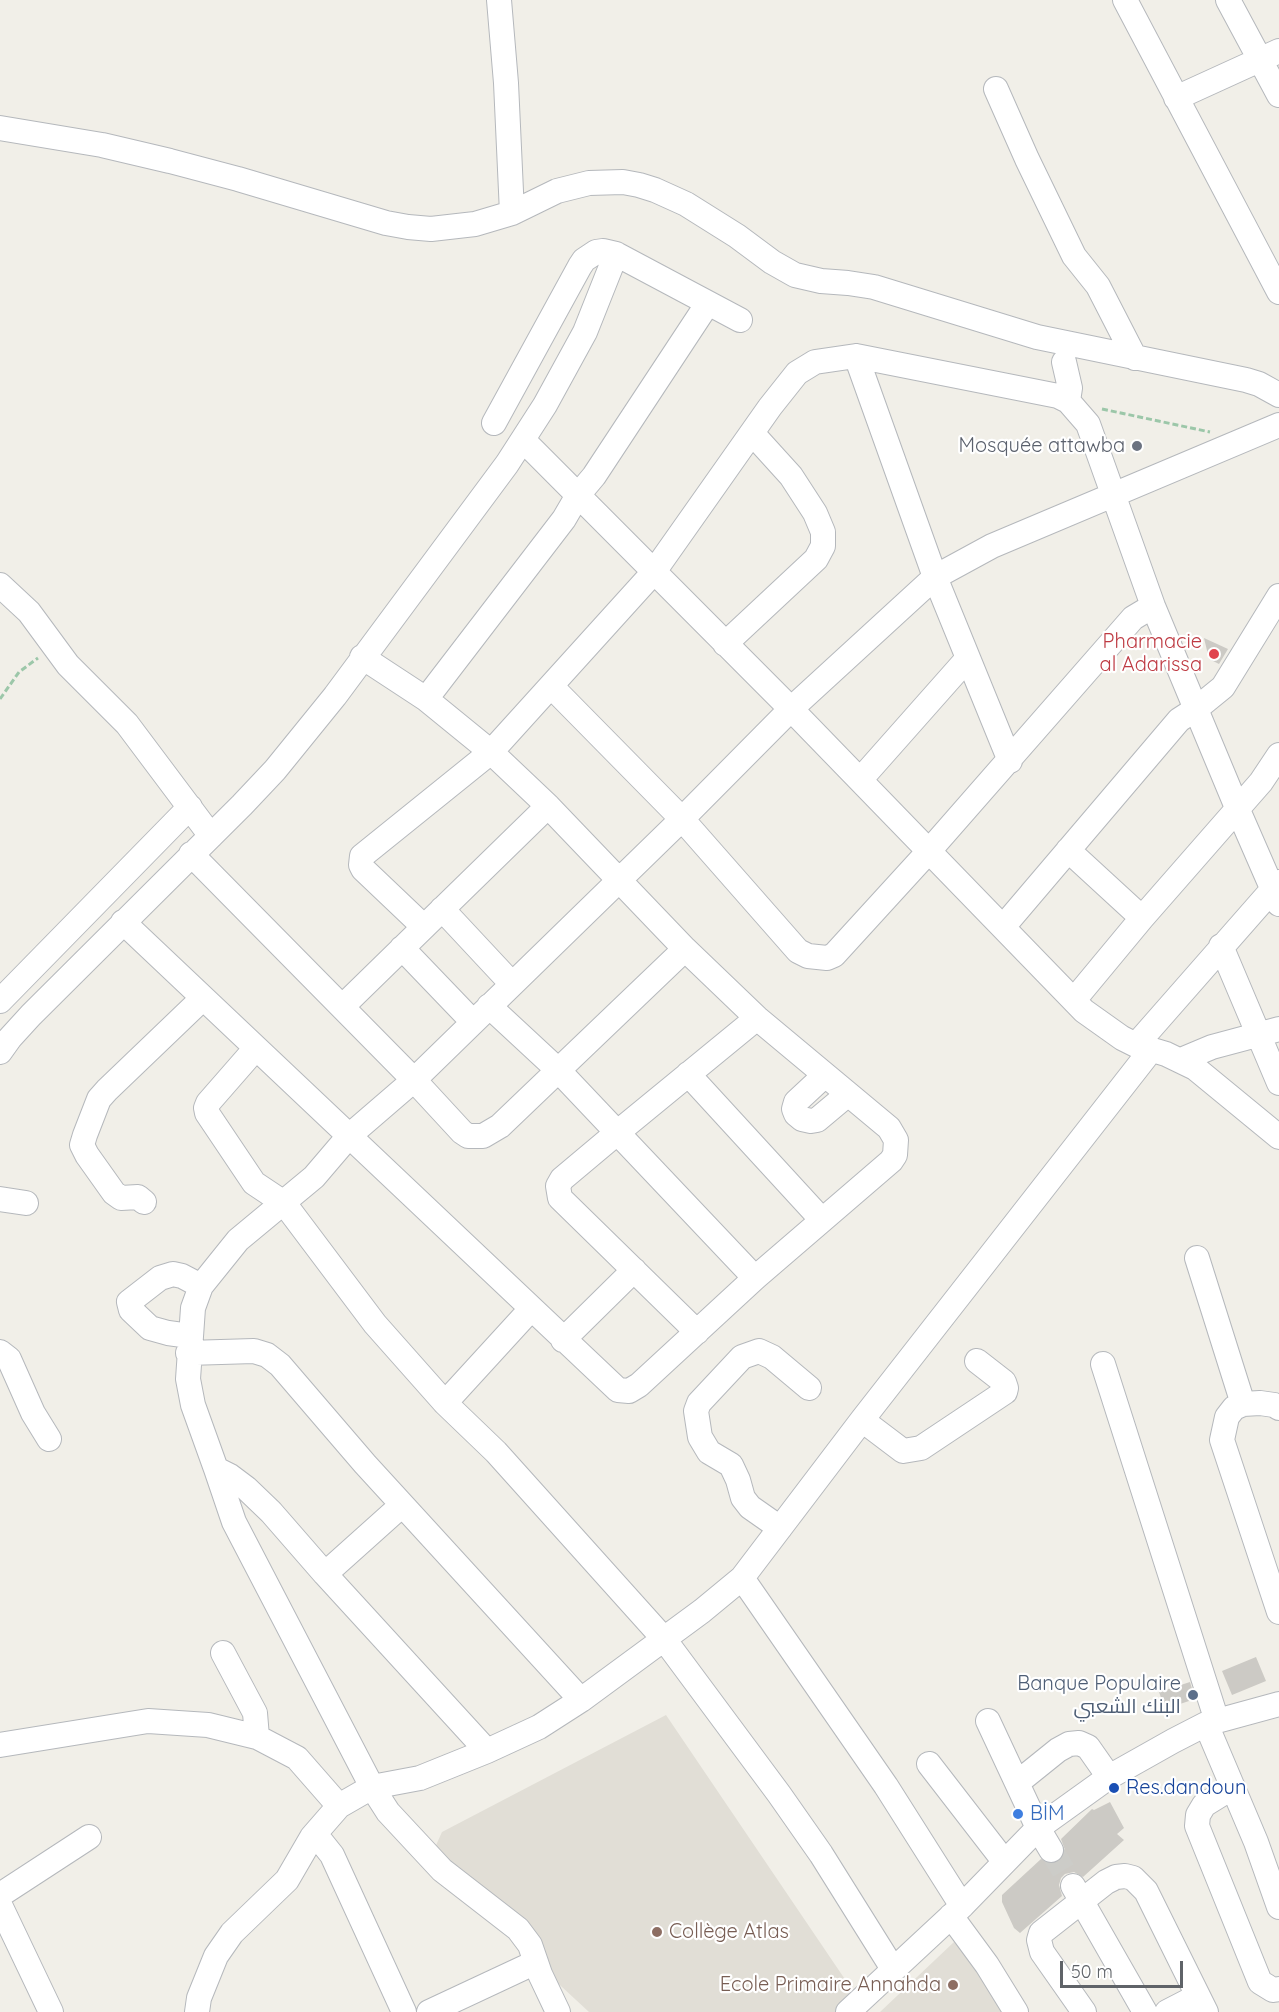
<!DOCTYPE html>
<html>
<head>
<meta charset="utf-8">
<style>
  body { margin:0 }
  #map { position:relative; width:1279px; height:2012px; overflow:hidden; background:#f1efe8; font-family:Quicksand,sans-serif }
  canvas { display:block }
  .scale { position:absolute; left:1060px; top:1961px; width:123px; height:27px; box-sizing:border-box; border:3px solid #5f6368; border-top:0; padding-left:8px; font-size:18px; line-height:21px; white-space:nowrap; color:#5f6368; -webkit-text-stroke:4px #fff; paint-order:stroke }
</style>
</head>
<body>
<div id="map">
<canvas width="1279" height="2012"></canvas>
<div class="scale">50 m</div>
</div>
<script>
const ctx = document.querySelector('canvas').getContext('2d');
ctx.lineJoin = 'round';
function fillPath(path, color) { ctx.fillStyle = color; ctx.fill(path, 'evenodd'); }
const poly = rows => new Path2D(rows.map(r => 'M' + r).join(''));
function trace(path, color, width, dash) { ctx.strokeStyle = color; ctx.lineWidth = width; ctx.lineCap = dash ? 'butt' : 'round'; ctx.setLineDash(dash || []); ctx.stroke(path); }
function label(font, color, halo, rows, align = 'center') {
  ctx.font = font + ' Quicksand,Cairo,sans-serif'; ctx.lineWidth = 4.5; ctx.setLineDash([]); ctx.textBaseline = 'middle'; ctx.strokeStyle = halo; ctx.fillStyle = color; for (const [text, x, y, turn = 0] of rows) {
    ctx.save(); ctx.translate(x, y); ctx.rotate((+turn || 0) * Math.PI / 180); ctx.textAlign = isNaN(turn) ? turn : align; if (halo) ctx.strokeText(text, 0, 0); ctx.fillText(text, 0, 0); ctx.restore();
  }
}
fillPath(poly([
  [666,1715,859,2000,846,2012,589,2012,428,1863,442,1832],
  [954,1942,969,1944,1014,2012,880,2012]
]), '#e1ded6');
fillPath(poly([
  [1204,638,1228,649,1219,664,1209,659],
  [1256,1657,1266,1681,1232,1695,1222,1671],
  [1190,1682,1195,1699,1165,1709,1159,1692],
  [1110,1802,1124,1828,1117,1834,1124,1840,1083,1877,1074,1872,1065,1874,1061,1878,1059,1885,1062,1896,1020,1933,1014,1928,1002,1902,1002,1895,1041,1859,1051,1864,1059,1862,1064,1856,1065,1850,1061,1839,1092,1809,1094,1810]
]), '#cccac5');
trace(poly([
  [1051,1850,1073,1886]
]), '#ccccc8', 24, [24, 12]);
const minor = poly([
  [499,0,506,83,512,213],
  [1125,0,1279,292],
  [1228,0,1279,95],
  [996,89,1027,159,1074,256,1098,286,1135,358],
  [1176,98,1279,51],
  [0,128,102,145,170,161,238,179,386,223,408,227,431,229,475,224,512,213,557,191,589,183,623,182,639,185,655,190,686,204,737,236,772,262,795,275,821,281,848,283,874,287,1037,337,1246,380,1259,384,1279,395],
  [856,356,935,577,1010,761],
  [1064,362,1070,388,1068,401],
  [494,423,580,266,584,260,596,252,603,251,616,254,740,320],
  [523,440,791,709,1084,1011,1122,1038,1136,1045,1166,1054,1195,1068,1279,1137],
  [0,585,29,612,68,665,127,724,211,836],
  [725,644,816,559,823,546,823,532,815,513,791,476,752,433],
  [551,686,682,819,798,951,808,956,827,958,834,955,929,851,1133,618,1153,606],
  [426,699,564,519,578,495,594,476,708,303],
  [860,780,968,658],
  [1068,850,1142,918],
  [191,854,414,1080,462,1132,468,1136,483,1136,500,1126,685,949],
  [442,909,512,984],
  [123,922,618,1390,629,1391,639,1385,755,1278,891,1161,895,1155,896,1140,889,1128,757,1018,685,949,548,806,491,752,426,699,362,657],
  [424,927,363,869,361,865,362,856,491,752,653,573,770,407,797,373,815,362,856,356,1058,396,1068,401,1088,424,1153,606,1238,810,1279,904],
  [1003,927,1179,720,1196,709,1223,687,1279,596],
  [1221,946,1279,1083],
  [402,948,473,1022],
  [1074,1000,1142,918,1261,782,1279,755],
  [0,1001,190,807],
  [489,1006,558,1070,755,1278],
  [342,1007,548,806],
  [1136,1045,1279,882],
  [256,1048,208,1103,206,1108,207,1113,254,1183,284,1203,375,1324,445,1403,496,1452,664,1639,779,1794,821,1854,893,1969],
  [0,1052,10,1038,31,1015,242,805,275,770,335,696,507,464,545,405,585,332,616,254],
  [1181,1060,1212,1047,1279,1029],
  [688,1074,822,1220],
  [825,1075,796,1102,794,1109,796,1114,802,1119,811,1121,817,1120,848,1094],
  [0,1199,26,1203],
  [144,1202,138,1197,121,1198,114,1193,87,1155,82,1145,85,1135,99,1099,107,1090,203,998],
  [1197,1258,1243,1404],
  [697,1332,560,1198,558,1186,562,1179,618,1132,757,1018],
  [190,1336,168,1333,150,1328,131,1310,129,1302,160,1278,173,1274,182,1276,201,1286],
  [563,1340,634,1270],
  [0,1352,9,1359,33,1413,49,1439],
  [188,1353,254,1351,267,1355,280,1365,365,1464,581,1700],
  [1103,1364,1217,1721],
  [445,1403,531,1309],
  [1279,1408,1274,1405,1260,1403,1243,1404,1234,1408,1227,1417,1222,1440,1279,1612],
  [862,1420,903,1451,921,1448,1005,1392,1006,1388,1004,1382,977,1361],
  [216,1469,234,1522,372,1787,420,1778,487,1751,539,1727,581,1700,702,1611,742,1578,862,1420,1151,1050],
  [780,1528,750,1507,743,1498,738,1480,731,1465,709,1452,700,1437,696,1411,699,1403,742,1357,759,1351,772,1357,809,1388],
  [325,1574,402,1505],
  [742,1578,886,1786,962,1906],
  [223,1653,255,1713,257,1737],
  [988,1721,1038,1828,1051,1850],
  [1206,1724,1256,1842,1279,1907],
  [0,1745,148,1721,208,1725,257,1737,297,1758,339,1806],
  [487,1751,325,1574,271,1512,246,1488,230,1476,216,1469,193,1405,188,1379,193,1308,201,1286,238,1240,314,1177,349,1136,414,1080,682,819,791,709,935,577,992,546,1279,425],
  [929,1764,1004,1861],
  [1017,1783,1058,1750,1069,1744,1079,1743,1088,1747,1109,1777],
  [1233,1787,1204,1805,1198,1815,1197,1826,1260,1982,1273,1990,1279,1989],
  [312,1837,320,1840,332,1855,404,2012],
  [1073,1886,1145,2012],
  [0,1895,89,1837],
  [0,1905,51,2012],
  [951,1916,987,1965,1016,2012],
  [197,2012,199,1998,216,1956,232,1933,287,1880,312,1837,339,1806,372,1787,388,1812,442,1870,518,1929,530,1945,540,1974,558,2012],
  [429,2012,536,1962],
  [848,2012,962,1906,1038,1828,1109,1777,1173,1741,1206,1724,1279,1704],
  [1084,2012,1042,1952,1039,1940,1041,1933,1106,1882,1116,1877,1125,1876,1133,1878,1146,1891,1206,2012],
  [1167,2012,1198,1996]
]);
trace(minor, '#b5b8bc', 26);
trace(poly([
  [1102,409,1210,432],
  [0,699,19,672,38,658]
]), '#9cc7a9', 3, [6, 3]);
trace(minor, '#fff', 24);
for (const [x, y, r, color] of [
  [1137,446,6,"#6b7280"],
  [1214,654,6,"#e0444e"],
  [1193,1695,6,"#5c6f8a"],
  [1114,1788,6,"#1a4fb4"],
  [1018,1814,6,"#3f7fe0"],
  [657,1932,6,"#8d6e63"],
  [953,1985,6,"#8d6e63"]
]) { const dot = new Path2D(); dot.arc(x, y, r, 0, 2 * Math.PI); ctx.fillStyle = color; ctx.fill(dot); trace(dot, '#fff', 2); }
label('20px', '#5b616d', '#fff', [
  ["Mosquée attawba",1125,446]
], 'right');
label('20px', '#be3a42', '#fff', [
  ["Pharmacie",1202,642],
  ["al Adarissa",1202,665]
], 'right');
label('20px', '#4e5e75', '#fff', [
  ["Banque Populaire",1181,1684],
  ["البنك الشعبي",1181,1707]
], 'right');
label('20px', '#164399', '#fff', [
  ["Res.dandoun",1126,1788]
], 'left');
label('20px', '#366cbe', '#fff', [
  ["BİM",1030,1814]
], 'left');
label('20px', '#785e54', '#fff', [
  ["Collège Atlas",669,1932],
  ["Ecole Primaire Annahda",941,1985,"right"]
], 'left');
</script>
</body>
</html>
